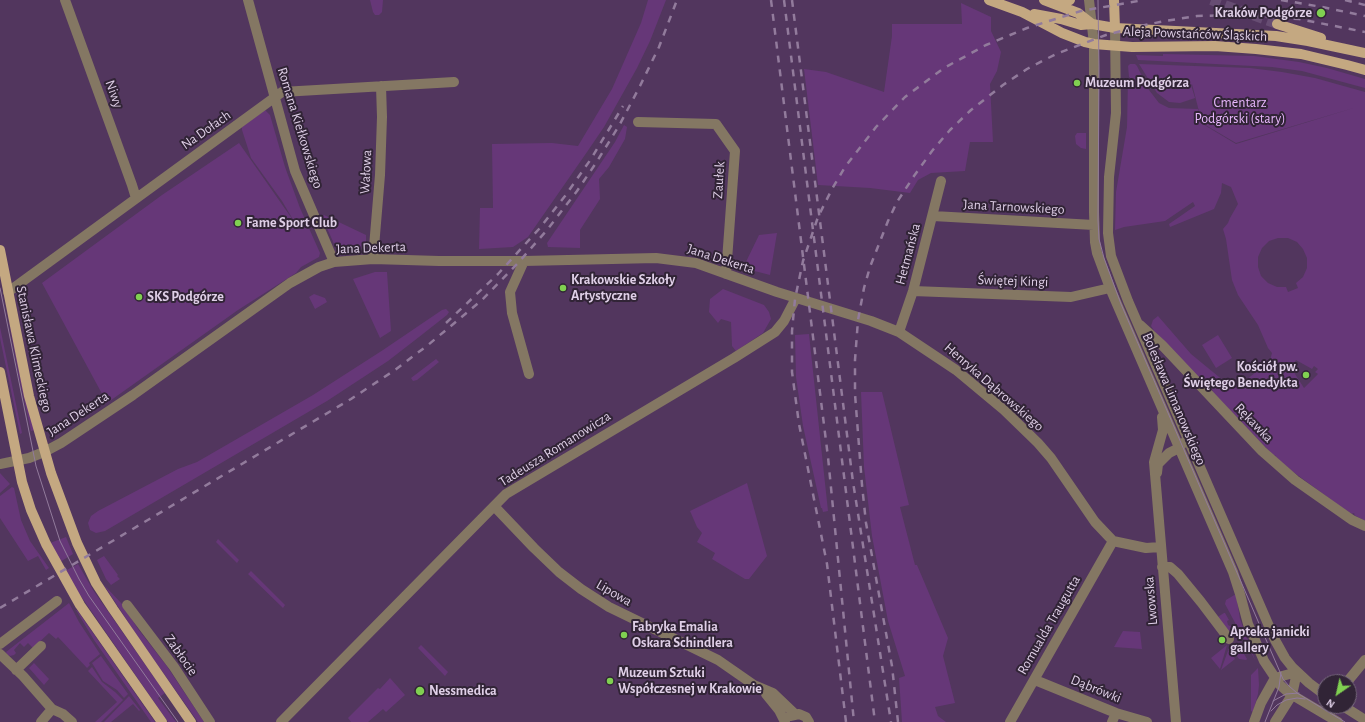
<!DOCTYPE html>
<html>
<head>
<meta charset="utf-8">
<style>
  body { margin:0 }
  #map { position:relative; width:1365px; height:722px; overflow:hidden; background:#52365e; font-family:"Alegreya Sans",sans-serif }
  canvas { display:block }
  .north { position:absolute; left:1317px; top:674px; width:40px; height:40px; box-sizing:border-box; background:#312436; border:1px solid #77687d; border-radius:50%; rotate:214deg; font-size:11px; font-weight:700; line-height:16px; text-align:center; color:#dfcfe7 }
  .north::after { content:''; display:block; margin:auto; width:14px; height:18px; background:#80d051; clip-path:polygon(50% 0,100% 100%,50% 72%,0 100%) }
</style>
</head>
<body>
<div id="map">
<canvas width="1365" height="722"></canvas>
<div class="north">N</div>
</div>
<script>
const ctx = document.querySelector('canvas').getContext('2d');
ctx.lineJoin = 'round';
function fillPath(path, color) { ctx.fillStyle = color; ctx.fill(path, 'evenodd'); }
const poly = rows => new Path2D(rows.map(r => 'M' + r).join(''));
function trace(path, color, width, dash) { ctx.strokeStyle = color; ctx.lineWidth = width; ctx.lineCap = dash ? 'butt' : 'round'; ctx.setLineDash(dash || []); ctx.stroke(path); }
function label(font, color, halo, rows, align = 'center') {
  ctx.font = font + ' "Alegreya Sans",sans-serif'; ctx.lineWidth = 4; ctx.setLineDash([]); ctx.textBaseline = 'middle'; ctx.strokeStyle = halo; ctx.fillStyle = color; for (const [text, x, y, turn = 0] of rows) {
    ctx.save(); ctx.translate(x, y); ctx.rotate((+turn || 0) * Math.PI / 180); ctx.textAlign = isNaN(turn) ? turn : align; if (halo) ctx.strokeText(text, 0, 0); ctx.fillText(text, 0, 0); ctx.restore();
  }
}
fillPath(poly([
  [370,0,383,0,382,12,379,15,375,15,373,12],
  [648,0,666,0,650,41,637,68,604,127,587,152,528,237,513,247,479,249,480,208,493,208,492,144,552,143,578,146,612,89,641,23],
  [961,3,991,17,991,31,1001,52,997,71,990,84,993,142,970,142,965,171,931,173,918,180,910,193,870,188,818,185,804,69,826,72,884,92,892,36,892,24,962,24],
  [1163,54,1254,56,1299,62,1327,68,1365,79,1365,88,1302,71,1272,67,1138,60,1136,55,1163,56],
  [1130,64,1135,64,1137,66,1149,90,1159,103,1169,108,1198,109,1201,123,1236,144,1357,107,1236,143,1202,123,1192,84,1191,85,1195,98,1180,103,1169,102,1157,93,1139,64,1250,68,1282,72,1315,78,1365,92,1365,521,1354,515,1355,514,1353,513,1352,514,1341,507,1292,471,1275,457,1276,456,1274,455,1273,455,1212,392,1213,391,1211,389,1209,390,1155,332,1151,326,1153,320,1158,316,1191,354,1230,386,1242,383,1260,369,1269,364,1272,353,1268,348,1258,325,1238,295,1232,280,1226,239,1223,229,1228,223,1230,218,1238,204,1231,187,1222,183,1221,193,1214,209,1170,227,1169,224,1195,206,1193,202,1165,221,1124,227,1115,230,1116,192,1127,127,1128,80,1130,77,1129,77,1128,66],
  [1278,238,1288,238,1297,242,1303,249,1307,258,1307,268,1303,277,1296,283,1298,288,1288,292,1286,287,1277,287,1268,283,1261,276,1258,267,1258,257,1262,248,1269,241],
  [1296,360,1312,369,1314,366,1318,369,1315,372,1318,374,1304,388,1295,374,1292,366],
  [265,110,270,115,285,167,300,208,320,253,319,257,301,267,296,273,238,310,107,403,42,283,162,195,239,143,295,223,282,201,251,158,242,130,242,127],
  [624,125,627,127,625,139,609,167,599,179,600,199,580,230,580,248,548,247,547,243,615,142],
  [1077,133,1086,133,1086,149,1081,148,1076,144,1075,136],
  [324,215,366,235,366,242,364,248,345,253,339,251,335,246,322,217],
  [777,233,770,275,743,268,759,235],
  [375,272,387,272,391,331,380,338,353,279],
  [723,289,764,305,769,312,771,319,763,333,736,351,732,346,731,322,721,319,718,323,709,312,710,299],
  [314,294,325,298,327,302,315,309,309,297],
  [5,300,34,430,31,431,19,377],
  [446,309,449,312,447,315,419,337,388,361,327,401,105,531,96,533,90,530,88,523,91,516,98,511,178,469,197,462,313,395,383,350,442,310],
  [0,327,22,433,20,434,0,338],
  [809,334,828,511,823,512,822,508,821,508,803,426,796,377,795,335],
  [1218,335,1232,358,1216,368,1202,345],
  [436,359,439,362,417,380,413,381,411,378],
  [861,392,882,392,909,505,900,507,915,565,917,565,948,638,943,656,955,703,935,707,938,716,946,722,902,722,899,678,905,676,888,621,872,536,864,467],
  [0,473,10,484,0,493],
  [747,483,767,556,749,579,745,579,712,559,715,553,697,542,702,533,697,527,690,511],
  [12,487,14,488,21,520,30,541,49,568,46,570,38,556,28,561,0,518,0,496],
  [66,537,73,554,60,562,50,543],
  [218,539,239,560,237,563,216,542],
  [104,556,118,575,117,576,120,579,111,585,106,579,97,560],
  [78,564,93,590,165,693,158,698,176,722,168,722,76,589,65,571],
  [251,571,285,605,283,608,248,574],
  [104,585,122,604,138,629,166,665,204,722,198,722,138,637],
  [1236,594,1240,619,1255,660,1225,604,1226,600],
  [69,603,79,622,100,654,89,663,90,665,87,668,58,637,56,639,49,633,33,648,28,643,24,647,20,643,14,650,16,653,14,655,10,656,7,654,6,652],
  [76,610,77,610,155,722,151,722,94,640],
  [1224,613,1225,613,1229,620,1227,621,1228,625,1230,626,1232,625,1238,637,1232,637,1216,618],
  [1123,631,1140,632,1142,649,1114,647],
  [1231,642,1241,649,1247,659,1246,660,1239,659,1237,656,1230,644],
  [421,645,448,672,445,676,418,648],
  [1227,645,1220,669,1211,658],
  [1229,648,1235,659,1221,670],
  [101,656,128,694,124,698,117,690,103,681,92,663],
  [34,663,49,679,44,685,29,668],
  [92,667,102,682,115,692,123,700,101,722,95,722,117,702,88,671],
  [1258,668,1259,685,1258,694,1253,712,1251,711,1251,675],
  [390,678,405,695,386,712,383,709,368,722,351,722,348,718,378,688,380,689],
  [129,696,140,710,139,711,133,704,111,722,104,722]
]), '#663778');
trace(poly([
  [1211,0,1277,24]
]), '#674d73', 10, [10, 5]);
trace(poly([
  [65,0,132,185,136,198],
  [248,0,295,171,334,262],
  [1089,0,1094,44,1094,212,1095,242,1097,253,1110,288,1233,572,1240,594,1248,624,1264,661,1280,685,1289,693,1338,722],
  [1115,28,1116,113,1109,177,1108,233,1111,256,1128,301,1275,640,1285,658,1293,668,1309,683,1325,695],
  [638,122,716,124,735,151,726,274],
  [933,216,1094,225],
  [373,259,380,175,382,117,381,86],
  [524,261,510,292,512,313,529,374],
  [913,291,1071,297,1110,288],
  [8,292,282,92,454,82],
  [1140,325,1162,345,1262,451,1295,480,1352,520,1365,526],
  [899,332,913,291,941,181],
  [1162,417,1163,430,1154,462,1176,722],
  [0,464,29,458,44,452,61,443,133,395,290,283,319,267,334,262,373,259,439,261,524,261,656,258,696,263,777,292,871,321,899,332,956,370,1004,410,1038,443,1051,458,1095,522,1113,541,1146,548,1160,547],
  [1157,473,1158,464,1169,453,1179,448,1183,443],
  [494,506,534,548,559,572,581,589,609,607,718,660,754,685,773,693,795,714],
  [1162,567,1170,567,1178,574,1201,602,1229,639],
  [127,605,174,667,210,722],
  [0,644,57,601],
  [0,654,23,676,52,709,63,714,72,722],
  [16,670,41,646],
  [1035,680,1116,713,1147,722],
  [1347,682,1365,660],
  [766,694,779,710,785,722],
  [1343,706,1365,720],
  [790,716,799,714,806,717,809,722],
  [41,722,52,709],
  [281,722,506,494,734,358,775,332,784,321,796,298],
  [1010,722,1113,541],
  [1112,722,1116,713],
  [1254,722,1261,703,1275,678,1297,672],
  [1275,722,1292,695,1297,672]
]), '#847763', 10);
trace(poly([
  [989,0,1022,12,1062,33,1085,42,1094,44,1132,47,1215,46,1256,49,1301,54,1347,65,1365,70],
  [1044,0,1078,13,1092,24],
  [1114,0,1115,28],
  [1054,3,1064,3,1070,0],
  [1034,14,1061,19,1081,25,1092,24,1115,28,1276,36,1308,41,1365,53],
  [1277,24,1321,38],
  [0,250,29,396,51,473,77,543,96,583,113,609,191,722],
  [0,372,22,482,31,510,46,544,80,605,162,722]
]), '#c4a881', 10);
trace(poly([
  [1098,0,1099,67,1098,220,1099,239,1104,258,1121,304,1283,679,1289,686,1297,693,1345,722],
  [0,288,36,466,60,541,79,579,89,596,178,722],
  [1273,701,1286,694,1299,693],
  [1271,711,1277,705,1286,700,1297,698,1305,699],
  [1265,722,1279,687,1281,672]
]), '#927b9c', 1);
trace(poly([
  [771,0,828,457,854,722],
  [784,0,875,722],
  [792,0,853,482,891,722],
  [1281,0,1322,7,1365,16],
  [1345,0,1365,5],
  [446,323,498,274,539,229,565,196,591,159,623,106],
  [0,608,351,399,395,370,428,345,482,300,518,263,547,230,577,191,596,163,620,124,640,86,659,47,677,0],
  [846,722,827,564,799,424,792,372,792,331,795,299,803,261,818,217,832,189,845,167,876,127,905,97,944,68,986,45,1027,28,1081,11,1144,0],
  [898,722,892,666,866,523,862,485,855,394,855,360,858,320,864,288,870,267,888,221,897,202,914,176,932,151,950,130,971,110,1003,85,1027,69,1056,54,1106,35,1140,26,1165,21,1197,16,1238,15,1299,19,1365,32]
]), '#927b9c', 2.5, [7, 7]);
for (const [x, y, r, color] of [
  [1321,13,5,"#80d051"],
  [1077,83,4,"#80d051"],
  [238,223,4,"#80d051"],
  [563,288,4,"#80d051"],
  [139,297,4,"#80d051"],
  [1306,375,4,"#80d051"],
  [624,635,4,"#80d051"],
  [1222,640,4,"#80d051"],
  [610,681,4,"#80d051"],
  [420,691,5,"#80d051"]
]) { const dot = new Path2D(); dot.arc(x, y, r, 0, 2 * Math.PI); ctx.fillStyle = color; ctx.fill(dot); trace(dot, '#312436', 1.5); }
label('bold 14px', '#dfcfe7', '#312436', [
  ["Kraków Podgórze",1312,13,"right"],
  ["Muzeum Podgórza",1085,83],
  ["Fame Sport Club",246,223],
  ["Krakowskie Szkoły",571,280],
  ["Artystyczne",571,296],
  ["SKS Podgórze",147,297],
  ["Kościół pw.",1298,367,"right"],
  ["Świętego Benedykta",1298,383,"right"],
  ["Fabryka Emalia",632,627],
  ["Oskara Schindlera",632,643],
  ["Apteka janicki",1230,632],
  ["gallery",1230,648],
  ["Muzeum Sztuki",618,673],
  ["Współczesnej w Krakowie",618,689],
  ["Nessmedica",429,691]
], 'left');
label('14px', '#dfcfe7', '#312436', [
  ["Aleja Powstańców Śląskich",1195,34,2],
  ["Niwy",114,94,70],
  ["Romana Kiełkowskiego",300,128,73],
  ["Na Dołach",206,130,-35],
  ["Wałowa",366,172,-87],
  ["Zaułek",719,180,-86],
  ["Jana Tarnowskiego",1014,207,3],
  ["Jana Dekerta",371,248,-2],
  ["Hetmańska",908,254,-75],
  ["Jana Dekerta",721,259,18],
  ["Świętej Kingi",1013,281,2],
  ["Stanisława Klimeckiego",34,349,78],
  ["Henryka Dąbrowskiego",994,387,41],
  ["Bolesława Limanowskiego",1174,399,67],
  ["Jana Dekerta",78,414,-33],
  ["Rękawka",1254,423,46],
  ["Tadeusza Romanowicza",555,449,-32],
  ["Lipowa",614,593,30],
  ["Lwowska",1151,601,-95],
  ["Romualda Traugutta",1049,625,-60],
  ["Zabłocie",181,655,55],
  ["Dąbrówki",1096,689,22]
]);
label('14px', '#e8b7fd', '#312436', [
  ["Cmentarz",1240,103],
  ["Podgórski (stary)",1240,119]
]);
</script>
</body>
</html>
